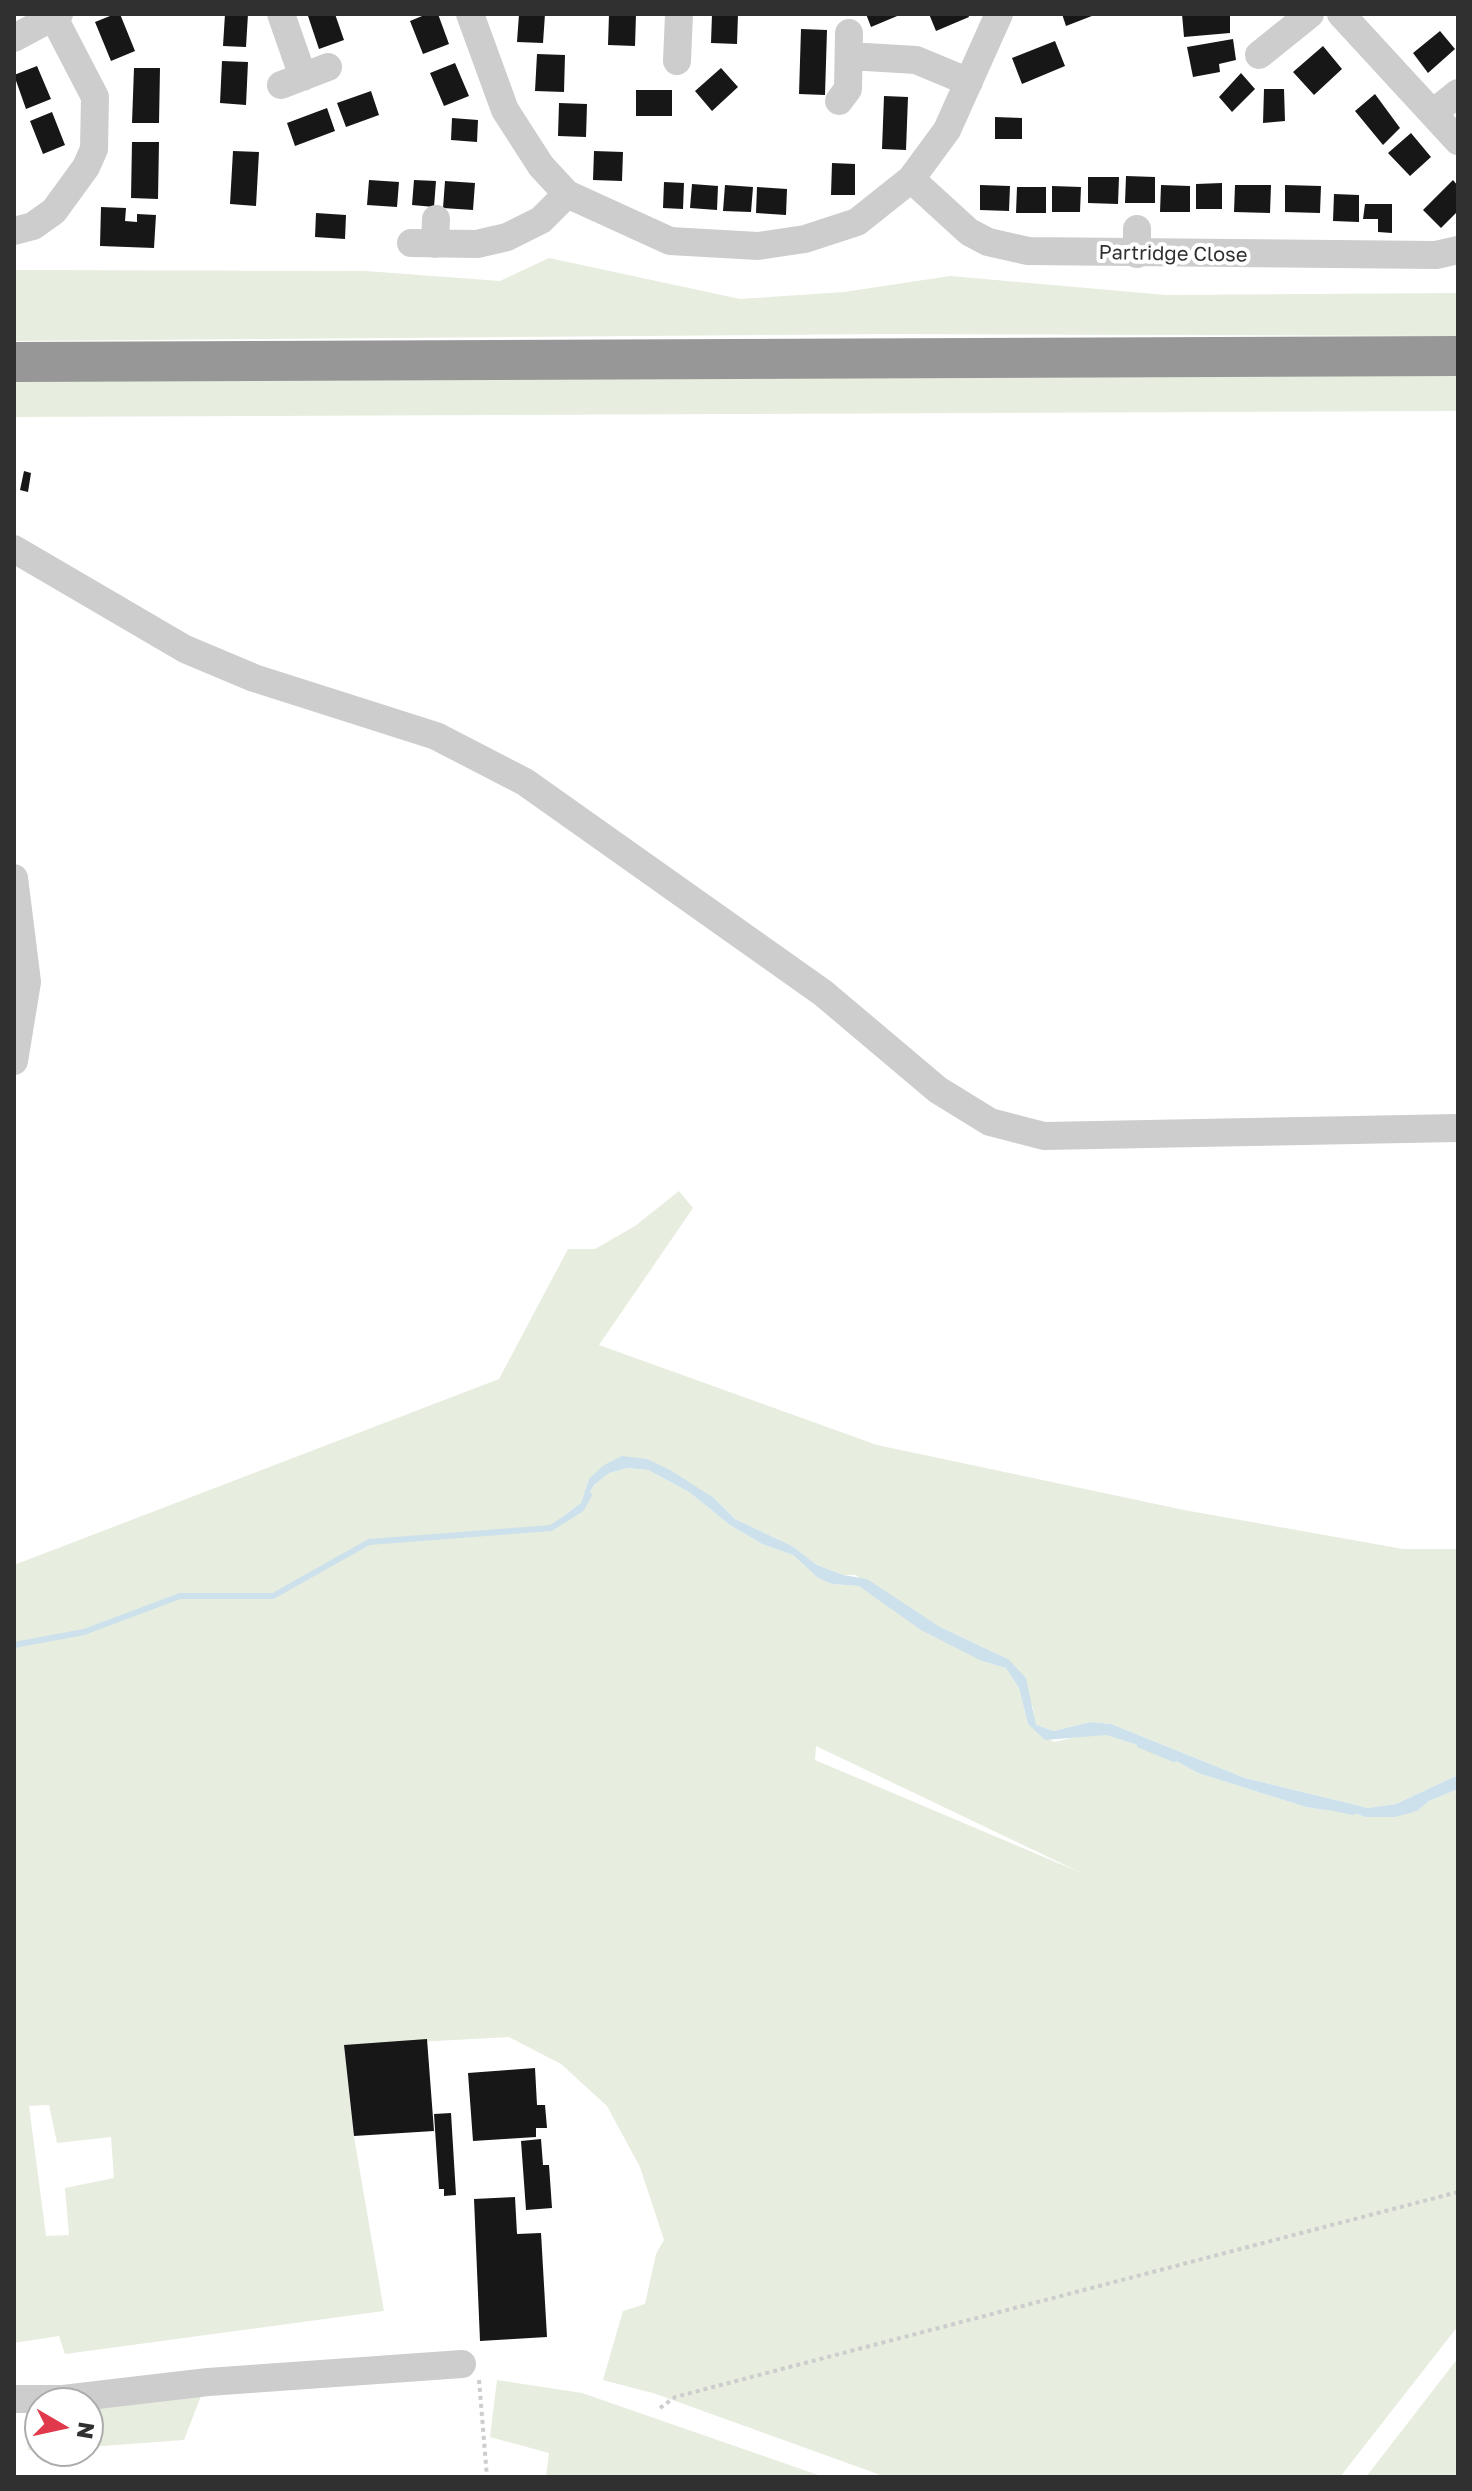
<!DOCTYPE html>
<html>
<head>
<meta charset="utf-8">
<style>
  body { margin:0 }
  #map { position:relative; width:1472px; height:2491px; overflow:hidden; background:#fff; font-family:"Golos Text",sans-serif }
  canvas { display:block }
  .frame { position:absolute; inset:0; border:16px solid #303030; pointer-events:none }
  .north { position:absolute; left:24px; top:2387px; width:80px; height:80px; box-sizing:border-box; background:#fff; border:2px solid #acacac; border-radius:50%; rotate:99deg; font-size:22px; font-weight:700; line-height:32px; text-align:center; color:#303030 }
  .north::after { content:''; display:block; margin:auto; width:28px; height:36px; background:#e0394b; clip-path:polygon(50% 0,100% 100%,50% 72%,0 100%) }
</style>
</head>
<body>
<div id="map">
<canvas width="1472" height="2491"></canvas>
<div class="frame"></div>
<div class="north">N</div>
</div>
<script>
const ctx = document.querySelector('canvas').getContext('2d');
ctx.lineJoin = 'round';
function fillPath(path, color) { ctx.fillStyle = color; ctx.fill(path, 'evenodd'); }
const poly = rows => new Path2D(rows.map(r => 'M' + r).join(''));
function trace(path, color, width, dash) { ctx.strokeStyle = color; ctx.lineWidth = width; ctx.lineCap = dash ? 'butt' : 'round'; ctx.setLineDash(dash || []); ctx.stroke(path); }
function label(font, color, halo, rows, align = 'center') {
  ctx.font = font + ' "Golos Text",sans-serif'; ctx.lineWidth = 8; ctx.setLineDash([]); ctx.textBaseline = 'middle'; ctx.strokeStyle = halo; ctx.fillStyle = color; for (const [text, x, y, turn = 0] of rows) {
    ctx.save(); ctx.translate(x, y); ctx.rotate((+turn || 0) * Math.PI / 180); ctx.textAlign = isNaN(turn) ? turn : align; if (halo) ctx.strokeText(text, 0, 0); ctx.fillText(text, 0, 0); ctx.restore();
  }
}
fillPath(poly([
  [549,258,740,299,844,292,950,276,1166,295,1458,293,1458,336,887,334,14,341,14,270,365,271,500,281],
  [1458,373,1458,411,14,417,14,381],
  [679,1191,693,1208,599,1345,877,1445,1184,1510,1403,1549,1458,1549,1458,1775,1396,1804,1368,1808,1245,1778,1111,1724,1090,1722,1054,1731,1035,1725,1033,1708,1008,1659,940,1627,855,1575,843,1575,817,1565,792,1546,735,1519,714,1498,647,1459,589,1479,581,1503,560,1518,580,1509,594,1485,609,1473,628,1468,648,1470,689,1492,730,1525,762,1544,793,1555,818,1578,832,1584,859,1586,982,1661,1006,1668,1019,1688,1028,1724,1054,1742,1089,1734,1106,1735,1160,1752,1198,1773,1306,1807,1325,1810,1339,1807,1365,1817,1417,1811,1429,1801,1458,1789,1458,2326,1340,2477,886,2477,656,2394,603,2380,623,2311,645,2304,656,2254,664,2240,640,2167,607,2106,561,2064,509,2037,344,2046,354,2137,384,2311,65,2354,59,2336,14,2343,14,1565,499,1379,568,1249,595,1249,635,1226],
  [816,1746,1090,1877,1091,1877,815,1760],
  [49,2105,57,2143,111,2137,114,2178,65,2188,69,2235,46,2236,29,2106],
  [1458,2358,1458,2477,1366,2477],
  [497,2380,582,2393,824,2477,546,2477,549,2453,490,2437],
  [201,2396,184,2440,88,2447,88,2405],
  [26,2407,40,2407,40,2450,28,2450]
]), '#e7eddf');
fillPath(poly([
  [622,1456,647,1459,670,1470,714,1498,735,1519,792,1546,817,1565,843,1575,867,1579,940,1627,1008,1659,1026,1678,1036,1725,1054,1731,1090,1722,1111,1724,1245,1778,1368,1808,1396,1804,1458,1775,1458,1789,1429,1801,1417,1811,1395,1817,1365,1817,1339,1807,1325,1810,1306,1807,1198,1773,1160,1752,1106,1735,1045,1740,1028,1724,1019,1688,1006,1668,982,1661,921,1630,859,1586,832,1584,818,1578,793,1555,762,1544,730,1525,689,1492,648,1470,628,1468,609,1473,594,1485,580,1509,554,1523,581,1503,589,1479,604,1465]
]), '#cce1ec');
trace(poly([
  [14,1645,84,1632,180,1596,273,1596,369,1542,551,1528,581,1509,589,1495],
  [1140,1745,1174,1759],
  [1329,1807,1353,1812]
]), '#cce1ec', 6);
fillPath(poly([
  [115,14,120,14,135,51,111,61,95,22],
  [225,14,248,14,246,47,223,46],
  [314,14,335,14,344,40,319,49,308,16],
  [427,14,438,14,449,44,423,54,410,21],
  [519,14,545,14,543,43,517,42],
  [609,14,636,14,635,46,608,45],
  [712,14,738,14,737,44,711,43],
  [866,14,902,14,871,27],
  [929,14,968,14,969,17,936,31],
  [1062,14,1097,14,1066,26],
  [1182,14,1230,14,1230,33,1184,37],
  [801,29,827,30,825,95,799,94],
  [1440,31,1455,49,1428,73,1413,53],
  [1233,39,1236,60,1219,64,1220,72,1193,77,1187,47],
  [1055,41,1065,66,1022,84,1012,58],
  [1323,46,1342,69,1314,95,1293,72],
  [537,54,565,55,564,92,535,91],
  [222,61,248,62,246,105,220,103],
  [455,63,469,96,444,106,430,73],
  [37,66,51,99,26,109,14,75],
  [134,68,160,68,159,123,132,123],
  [721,68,738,87,712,111,695,91],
  [1241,73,1255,89,1232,112,1219,97],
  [1264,89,1284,89,1285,121,1263,123],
  [636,90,672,90,672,116,636,116],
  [371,91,379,115,346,127,337,103],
  [1375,94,1400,128,1383,145,1355,111],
  [884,96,908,97,906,150,882,149],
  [559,103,587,104,586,137,558,136],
  [327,108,335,131,295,146,287,123],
  [52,112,65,145,43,154,30,121],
  [995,117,1022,118,1022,139,995,139],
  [452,118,478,120,477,142,451,140],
  [1411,133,1431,157,1410,176,1388,153],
  [132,142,159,142,158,199,131,198],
  [233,151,259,152,256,206,230,204],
  [594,151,623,152,622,181,593,180],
  [832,163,855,164,855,195,831,195],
  [1126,176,1155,177,1155,203,1125,203],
  [1088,177,1119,177,1118,204,1088,203],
  [369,180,399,182,397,207,367,205],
  [414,180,436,181,434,207,412,205],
  [1453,180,1458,186,1458,211,1441,228,1423,210],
  [445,181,475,183,473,210,443,208],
  [664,182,684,183,683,209,663,208],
  [1222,183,1222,209,1196,209,1196,184],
  [692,184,718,186,717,210,690,208],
  [725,185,753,187,751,212,723,211],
  [980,185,1010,186,1009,211,980,210],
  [1161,185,1190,186,1190,212,1160,212],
  [1235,185,1271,185,1270,213,1234,212],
  [1285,185,1321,186,1320,213,1285,212],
  [1052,186,1081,187,1080,212,1052,212],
  [757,187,787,189,786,215,756,213],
  [1017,187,1046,187,1046,213,1016,213],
  [1334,194,1359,195,1359,222,1333,221],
  [1365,204,1392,204,1392,233,1378,232,1378,219,1363,219],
  [101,207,126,208,125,221,137,222,137,214,156,215,154,248,100,246],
  [316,213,346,215,345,239,315,237],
  [24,471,31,473,28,492,20,490],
  [427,2039,434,2131,354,2136,344,2045],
  [535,2068,537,2105,545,2105,547,2128,536,2128,536,2137,473,2141,468,2073],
  [451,2113,456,2195,444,2196,444,2189,439,2189,434,2114],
  [541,2139,543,2165,549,2165,552,2208,526,2210,521,2141],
  [515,2197,517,2234,541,2233,547,2337,480,2341,474,2199]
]), '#171717');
trace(poly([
  [479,2380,487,2477],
  [660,2408,675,2397,1458,2192]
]), '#cdcdcd', 4, [4, 4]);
trace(poly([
  [281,14,303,77],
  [470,14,505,110,541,166,567,194,670,241,758,246,805,239,857,222,911,179,947,130,999,14],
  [1341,14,1458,141],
  [14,38,59,14],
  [1259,55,1310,14],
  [849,56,916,60,969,82],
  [677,61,679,14],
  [281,85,328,67],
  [839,101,848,89,849,33],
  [1433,113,1458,93],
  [911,179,969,232,988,242,1028,251,1436,255,1458,250],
  [1137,229,1137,254],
  [14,231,33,226,54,211,86,167,94,149,95,97,54,18],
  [411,243,477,244,507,237,541,220,567,194],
  [435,244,436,219],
  [14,549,185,649,254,678,436,736,525,782,823,993,938,1090,990,1122,1044,1136,1458,1128],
  [14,878,27,982,14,1061],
  [14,2399,63,2399,208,2382,462,2364]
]), '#cdcdcd', 28);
trace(poly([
  [14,362,1458,356]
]), '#979797', 40);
label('20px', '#303030', '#fff', [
  ["Partridge Close",1173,254,1]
]);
</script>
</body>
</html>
